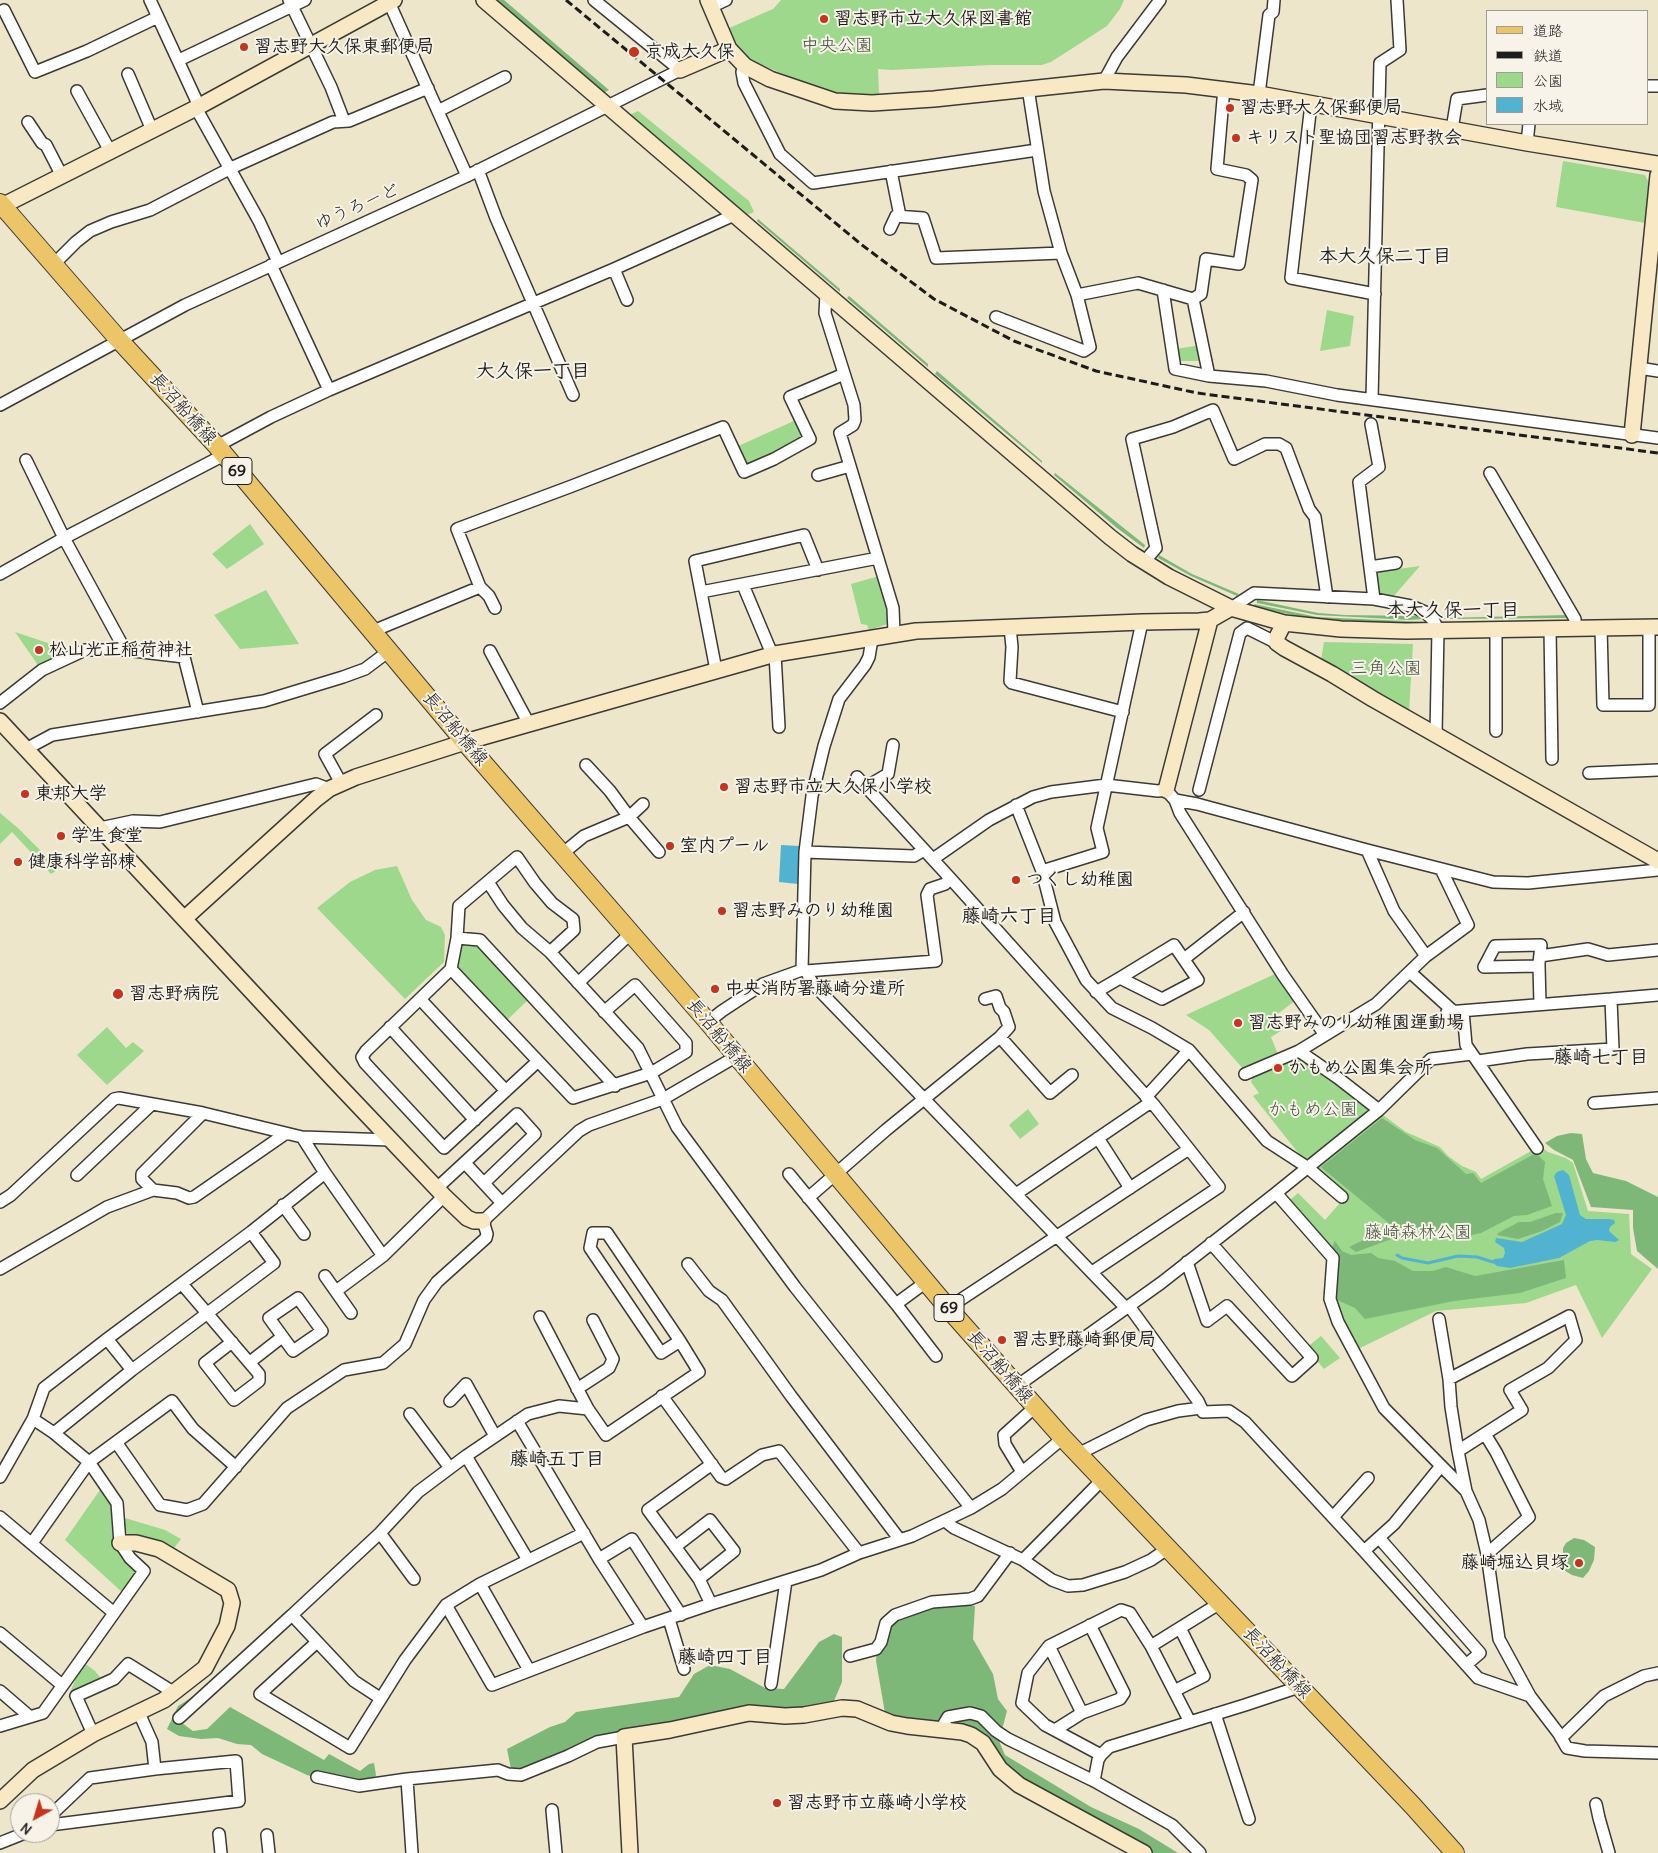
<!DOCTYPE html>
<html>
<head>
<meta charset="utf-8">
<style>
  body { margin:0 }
  #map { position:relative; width:1658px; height:1853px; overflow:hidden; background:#eee6cb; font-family:Delius,"Klee One",sans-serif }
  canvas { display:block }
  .legend { position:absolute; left:1486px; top:10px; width:162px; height:115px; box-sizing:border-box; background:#f7f3e8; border:1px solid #9f9d96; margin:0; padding:6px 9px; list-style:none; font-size:15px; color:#1c1c1c }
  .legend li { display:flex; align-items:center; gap:10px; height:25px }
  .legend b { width:25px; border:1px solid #9f9d96 }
  .north { position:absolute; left:10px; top:1793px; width:50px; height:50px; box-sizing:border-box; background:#f7f3e8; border:1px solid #9f9d96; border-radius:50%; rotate:219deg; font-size:14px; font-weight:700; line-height:20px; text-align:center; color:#1c1c1c }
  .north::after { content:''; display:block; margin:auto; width:18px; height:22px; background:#c8321e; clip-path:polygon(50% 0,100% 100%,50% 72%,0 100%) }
</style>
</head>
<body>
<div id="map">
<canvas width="1658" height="1853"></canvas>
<ul class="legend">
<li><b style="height:6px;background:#edc569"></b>道路</li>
<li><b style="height:6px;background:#1c1c1c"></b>鉄道</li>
<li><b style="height:14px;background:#9dd88c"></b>公園</li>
<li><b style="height:14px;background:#52b3d0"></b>水域</li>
</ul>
<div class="north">N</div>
</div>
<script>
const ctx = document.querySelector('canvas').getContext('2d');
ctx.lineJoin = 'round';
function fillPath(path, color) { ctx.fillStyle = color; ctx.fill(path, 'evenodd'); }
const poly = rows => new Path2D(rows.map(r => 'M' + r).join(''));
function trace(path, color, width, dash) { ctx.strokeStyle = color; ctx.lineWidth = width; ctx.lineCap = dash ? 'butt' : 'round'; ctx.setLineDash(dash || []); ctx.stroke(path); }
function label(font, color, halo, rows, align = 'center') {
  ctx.font = font + ' Delius,"Klee One",sans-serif'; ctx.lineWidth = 4; ctx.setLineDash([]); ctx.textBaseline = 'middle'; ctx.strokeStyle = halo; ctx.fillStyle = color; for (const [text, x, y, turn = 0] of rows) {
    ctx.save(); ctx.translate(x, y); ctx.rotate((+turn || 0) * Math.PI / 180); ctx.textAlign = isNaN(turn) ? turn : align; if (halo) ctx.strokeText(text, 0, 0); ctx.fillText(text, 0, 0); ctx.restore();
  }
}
fillPath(poly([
  [781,0,1124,0,1120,9,1107,26,1051,62,1042,65,991,65,892,70,878,69,879,94,871,95,835,93,809,85,748,59,729,35,727,29,773,9],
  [638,111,749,201,754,212,744,216,629,115],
  [1563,161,1645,175,1649,183,1645,223,1556,207],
  [1327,310,1354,316,1350,346,1320,351],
  [1201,345,1203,361,1176,361,1175,349],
  [796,420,804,438,745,466,736,447],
  [250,524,264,544,227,569,212,554],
  [1420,566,1393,597,1379,594,1376,572],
  [879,576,891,623,869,630,867,625,861,624,851,584],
  [266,590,299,644,240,649,214,615],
  [15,632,75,652,40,668],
  [1324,642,1413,644,1409,712,1321,660],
  [0,813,19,829,59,869,51,874,12,832,0,844],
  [397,866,412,900,426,920,441,927,445,935,444,962,405,999,317,908,350,882,375,870],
  [459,941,478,942,530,998,505,1022,452,969],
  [1277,973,1296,1000,1275,1016,1281,1031,1271,1037,1279,1057,1245,1071,1209,1030,1186,1015],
  [107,1027,126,1048,133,1042,144,1051,107,1085,77,1055],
  [1300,1056,1370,1109,1371,1112,1310,1162,1303,1159,1253,1096,1259,1093,1251,1082,1254,1073],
  [1028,1109,1039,1124,1020,1139,1009,1125],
  [1378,1115,1383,1115,1406,1132,1440,1147,1448,1156,1462,1166,1476,1172,1481,1179,1540,1146,1548,1152,1566,1158,1573,1163,1588,1211,1629,1214,1631,1254,1652,1269,1602,1338,1576,1285,1526,1303,1436,1311,1356,1350,1332,1298,1335,1256,1290,1200,1298,1193,1325,1220,1347,1195,1314,1166],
  [1321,1336,1340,1358,1324,1369,1306,1348],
  [102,1487,113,1503,115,1547,137,1569,137,1575,124,1594,65,1540],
  [125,1518,165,1530,181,1539,172,1551,160,1544,129,1535,124,1530],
  [83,1662,95,1671,104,1682,68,1697]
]), '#9dd88c');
fillPath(poly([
  [494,0,504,0,609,90,601,94],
  [758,219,840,289,840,292,757,221],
  [849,296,928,364,928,367,847,298],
  [937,371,1042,461,1042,463,935,374],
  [1055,473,1145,545,1144,548,1117,528,1054,475],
  [1159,555,1192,574,1239,594,1237,596,1191,576,1158,558],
  [1257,600,1318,613,1344,615,1421,616,1424,619,1409,620,1317,615,1257,603],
  [1254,604,1317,617,1427,622,1428,623,1427,624,1342,622,1316,620,1255,607],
  [1568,615,1570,618,1440,619,1440,618],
  [1382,1118,1415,1140,1437,1148,1466,1174,1473,1173,1481,1183,1536,1153,1545,1162,1543,1179,1552,1206,1527,1215,1514,1216,1481,1233,1467,1236,1452,1232,1437,1232,1419,1229,1356,1252,1349,1247,1388,1228,1391,1225,1321,1167],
  [1571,1133,1582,1134,1586,1159,1593,1173,1626,1181,1658,1197,1658,1269,1637,1251,1633,1228,1633,1210,1591,1207,1573,1160,1554,1150,1545,1143,1557,1136],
  [1556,1213,1563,1213,1560,1222,1542,1231,1518,1239,1497,1235,1498,1233,1519,1222,1530,1222],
  [1335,1241,1342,1251,1351,1255,1371,1253,1378,1258,1395,1261,1413,1271,1433,1271,1446,1267,1475,1276,1564,1260,1566,1278,1520,1293,1454,1301,1365,1319,1355,1308,1335,1299,1338,1267,1332,1247],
  [1574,1538,1584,1540,1595,1547,1594,1560,1589,1571,1583,1578,1572,1575,1562,1569,1561,1562,1563,1555,1563,1548,1566,1543],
  [961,1603,975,1606,973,1639,993,1674,998,1699,1007,1711,999,1741,1005,1755,1091,1807,1139,1829,1178,1853,1152,1853,1022,1783,1000,1763,985,1739,924,1725,885,1713,876,1661,878,1631,898,1620,925,1609],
  [834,1634,842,1637,842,1682,834,1701,816,1710,597,1738,524,1768,511,1769,507,1749,550,1727,565,1722,576,1712,679,1697,694,1674,710,1665,730,1669,765,1688,784,1689,819,1642],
  [205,1689,211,1694,182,1723,193,1731,207,1729,230,1707,324,1760,329,1754,360,1771,369,1764,374,1763,376,1775,369,1787,359,1792,307,1775,262,1754,251,1745,237,1744,218,1738,201,1739,179,1736,167,1729,178,1706]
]), '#7eb878');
fillPath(poly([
  [781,845,799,846,798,884,779,882],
  [1563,1170,1569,1175,1580,1215,1586,1219,1609,1219,1614,1220,1615,1223,1610,1227,1609,1231,1619,1240,1615,1242,1597,1240,1590,1241,1559,1258,1510,1268,1497,1266,1492,1262,1494,1259,1503,1258,1505,1253,1504,1248,1495,1242,1496,1238,1522,1242,1562,1224,1566,1215,1554,1176,1557,1172]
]), '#52b3d0');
trace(poly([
  [1397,1255,1402,1258,1428,1263,1458,1256,1477,1257,1493,1262]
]), '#52b3d0', 3);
const street = poly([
  [150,0,199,106],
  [289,0,331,87,344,121],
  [388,0,467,176],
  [711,7,726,0],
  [4,10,35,72,87,51,158,17],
  [179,60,305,0],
  [745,66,742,72,744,83,780,154,813,183,1037,150],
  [128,74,152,130],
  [1104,81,1117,57,1160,0],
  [1647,86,1658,86],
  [77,91,110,151],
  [1259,94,1269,15,1273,12,1274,0],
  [1311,104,1291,278,1375,294],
  [196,108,259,221,278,262],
  [438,111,505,77],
  [28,122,42,143,46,145,62,176],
  [1452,129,1457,99,1487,95],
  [1527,143,1529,124],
  [478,170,496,218,573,395],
  [891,171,900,216],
  [890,229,896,216,923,218,936,258,1061,253],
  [54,264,76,242,90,231,111,222,150,210,231,168,333,122,349,121,428,88],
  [271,265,329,390],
  [614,269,627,300],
  [1163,290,1175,369,1209,376],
  [826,294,825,313,854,405,855,420,853,425,840,433,893,608,894,633],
  [1077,295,1138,283,1193,299],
  [1193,299,1209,376,1266,381,1337,395,1658,438],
  [1193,299,1201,294,1206,259,1239,264,1252,180,1246,175,1217,169,1224,88],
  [996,317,1084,351,1090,347,1077,295,1061,253,1044,191,1028,88],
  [1639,368,1658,371],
  [1372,399,1380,63,1400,50,1397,0],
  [0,405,185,305,467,176,680,70,594,0],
  [1371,424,1379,467,1359,482,1374,599],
  [217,446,271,417,329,390,614,269,734,215],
  [26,460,64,538,125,650],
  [1490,473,1575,619,1575,627],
  [818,475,850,466],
  [1144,562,1156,548,1132,439,1173,427,1213,410,1234,459,1265,444,1279,444,1286,448,1309,509,1315,517,1327,597],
  [1370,567,1396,563],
  [0,574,64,538,224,455],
  [743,585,772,654],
  [480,587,457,529,572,486,723,427,744,472,774,459,810,439,790,397,844,374],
  [701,592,878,558],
  [1231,608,1254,593,1374,599,1411,606,1425,612,1434,621,1438,630,1436,734],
  [1010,627,1012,647,1010,681,1012,683,1123,712],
  [1601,627,1603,705,1649,705,1649,627],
  [1550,628,1552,759],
  [1496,629,1496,731],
  [373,631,480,587,489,596,495,608],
  [872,639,869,657,865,665,839,699,824,746,812,796,805,852,802,970,806,971,813,984,1126,1308],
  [490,651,529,724],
  [775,654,779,727],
  [716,670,695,561,804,535,818,570],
  [0,703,42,670,85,650,125,650,184,657,198,712],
  [26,749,52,735,264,701,343,677,365,669,389,651],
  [586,765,610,791,629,817,659,852],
  [1589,773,1658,770],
  [857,777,950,878,1154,1105,1219,1187,1092,1272],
  [341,783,325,754,376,715],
  [866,787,888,774,893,745],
  [1199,790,1240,633,1247,628,1277,643],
  [1175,800,1180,813,1283,975,1325,1035],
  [1016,805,1042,871,1055,922,1086,980,1112,1008,1152,1028,1189,1050,1267,1141,1307,1167,1342,1197],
  [100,828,133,821,160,822,316,784,329,789],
  [1367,850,1394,911,1426,956],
  [805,852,914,856,924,850],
  [562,854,584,836,629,817,643,804],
  [933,859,989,820,1033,797,1051,792,1106,785,1158,791,1166,790,1175,800,1197,804,1367,850,1493,882,1528,883,1658,870],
  [1042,871,1103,852,1097,828,1142,622],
  [488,882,503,905,522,928,550,952,638,1048,677,1127,795,1287,971,1508],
  [457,938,480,940,615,1086],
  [1540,956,1588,949,1608,955,1658,950],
  [1184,959,1244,912],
  [1539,966,1484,967,1495,946,1541,945,1539,963,1539,966,1540,1004],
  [451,969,573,1098,651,1073,686,1052,686,1043,635,985,604,1012],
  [806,971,936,961,927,895,930,889,945,884,950,878],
  [1410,972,1454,1012],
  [578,983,631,933],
  [1096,992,1120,978,1174,945,1198,980,1162,999,1120,978],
  [420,999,506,1091],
  [1611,999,1658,995],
  [1463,1011,1466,1045,1537,1148],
  [1447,1012,1611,999,1613,1049,1527,1054,1478,1061],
  [708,1022,722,1011,763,984,802,970],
  [390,1027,475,1120],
  [1000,1037,1050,1093,1072,1075],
  [1299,1051,1338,1078,1379,1110,1431,1059,1472,1054],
  [537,1062,444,1148,365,1063,362,1057,366,1051,451,969,457,938,459,906,517,857,535,883,552,903,573,919,574,930,550,952],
  [1245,1074,1299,1051,1376,1004,1426,956,1468,925,1441,869],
  [1146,1097,1189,1050],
  [1594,1103,1658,1098],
  [1379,1110,1276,1193,1333,1258,1330,1299,1338,1322,1384,1408,1466,1491],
  [302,1137,325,1173,383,1256],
  [1098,1138,1130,1188],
  [465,1163,502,1203],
  [789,1174,896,1304,926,1282],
  [77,1175,152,1104],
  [437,1188,517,1114,535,1134,484,1183],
  [153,1190,142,1179,142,1174,203,1113],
  [1016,1194,1151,1102],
  [808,1198,886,1130,1000,1037,1009,1027,1004,1012,1000,1008,996,996,985,999],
  [0,1202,11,1195,114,1099,119,1098,203,1113,302,1137,391,1140],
  [283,1205,304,1234],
  [1187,1262,1207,1321,1227,1306,1292,1376,1312,1358,1211,1243],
  [688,1264,709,1291,722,1300,791,1396,900,1540],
  [0,1269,107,1207,153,1190,177,1193,189,1198,194,1197,285,1134],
  [325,1276,351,1313],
  [182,1284,259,1374,259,1381,234,1400,205,1363,232,1342],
  [336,1291,383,1256,444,1196],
  [298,1298,322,1331,293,1351,269,1318,298,1298],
  [896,1304,936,1356],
  [1129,1306,1198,1401,1203,1412,1229,1411,1245,1422,1364,1551,1478,1678,1530,1696],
  [948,1308,1189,1149],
  [540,1317,588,1409],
  [1439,1319,1449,1379,1451,1407,1458,1451,1466,1491,1479,1520,1487,1554,1499,1639,1530,1696,1559,1734,1567,1748,1585,1751,1658,1753],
  [107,1339,132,1370],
  [250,1362,282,1337],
  [1449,1379,1569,1316,1576,1340,1548,1368,1510,1390,1522,1410,1458,1451],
  [1017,1386,1161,1283,1276,1193],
  [577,1389,609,1368,613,1359,593,1320],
  [662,1396,721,1477,726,1479,762,1455,779,1451,859,1553],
  [450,1401,466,1384,495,1436],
  [410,1414,450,1468],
  [517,1421,599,1559,643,1627],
  [54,1433,132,1370,274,1263,251,1232],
  [1485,1434,1496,1452,1529,1517,1487,1554],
  [116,1442,160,1505,187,1510,203,1504,287,1408,344,1370,383,1363,405,1344,424,1300,437,1282,486,1238,487,1234,483,1221,579,1131,589,1125,663,1099,737,1056],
  [1078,1454,1146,1420,1178,1411,1201,1408],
  [466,1456,528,1560],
  [1022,1472,1005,1444,1004,1435,1035,1407],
  [0,1477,33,1419,44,1388,107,1339,251,1232,325,1173],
  [0,1517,114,1613],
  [1333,1517,1368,1478],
  [945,1521,954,1528,1023,1560,1102,1480],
  [380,1533,414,1579],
  [1380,1539,1480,1653,1466,1665],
  [32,1543,89,1462,172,1401,193,1429,236,1467],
  [675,1547,710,1520,734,1551,699,1579],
  [1364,1551,1394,1524,1441,1466],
  [599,1559,632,1539,681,1615],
  [1023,1560,1052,1580,1068,1586,1083,1585,1125,1572,1151,1560,1167,1549],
  [480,1584,529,1670],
  [711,1604,699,1579,648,1510,712,1464],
  [446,1605,492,1685,643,1627,711,1604,821,1570,859,1553,912,1536,971,1508,1002,1489,1063,1438],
  [669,1619,684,1669],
  [0,1633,62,1685],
  [317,1642,260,1694,350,1748,405,1660,446,1605,480,1584,584,1533],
  [1049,1646,1082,1713],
  [1151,1646,1220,1603],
  [850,1656,876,1649,881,1642,886,1623,895,1615,932,1602,970,1599,978,1596,1010,1553],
  [771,1684,786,1581],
  [0,1691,29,1716],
  [1174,1691,1204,1676,1180,1628],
  [380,1698,354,1681,292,1615,380,1533,418,1492,466,1456,528,1414,559,1406,588,1409,606,1435,699,1372,680,1341,607,1233,593,1233,590,1248,661,1353,680,1341],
  [139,1713,152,1742,155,1769],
  [1215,1714,1249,1819],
  [179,1718,292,1615],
  [1190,1722,1151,1646,1130,1613,1121,1610,1049,1646,1028,1673,1022,1703,1045,1725,1101,1755,1109,1747,1245,1705,1299,1687],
  [0,1726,43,1713,144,1571,130,1558,120,1543,117,1503,89,1462,54,1433,33,1419],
  [941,1729,948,1717,970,1713,981,1716,996,1731,1008,1739,1094,1781,1172,1825,1200,1853],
  [1055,1730,1082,1713,1120,1699,1124,1693,1090,1625],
  [93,1734,76,1696,114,1679,128,1664,173,1692],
  [1561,1738,1604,1696,1644,1676,1658,1673],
  [317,1777,359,1786,407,1779,498,1770,508,1774,521,1775,568,1756,597,1742,624,1737],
  [407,1779,412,1853],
  [1094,1781,1098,1760,1101,1755],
  [1596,1804,1599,1818,1609,1853],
  [552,1810,556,1853],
  [50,1816,90,1778,155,1769,236,1761,239,1801,50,1825],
  [219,1834,221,1853],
  [267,1835,269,1853],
  [0,1843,25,1833]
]);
const secondary = poly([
  [708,0,729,49,745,66,770,79,835,101,872,103,934,99,1104,81,1186,85,1259,94,1527,143,1658,164],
  [680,70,729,49],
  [0,207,196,108,394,0],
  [1632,435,1658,175],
  [1231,608,1284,623,1341,629,1406,631,1658,627],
  [1284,623,1277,637,1277,643,1284,648,1332,674,1373,699,1658,861],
  [0,721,333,1079,444,1196,467,1218,474,1221,483,1221],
  [1166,790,1210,620],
  [184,919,316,799,329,789,356,777,465,742,775,654,916,631,1142,622,1199,621,1210,620,1231,608,1169,577,1132,554,1110,537,484,0],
  [0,1801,33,1770,93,1734,164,1700,205,1668,227,1626,232,1603,228,1590,159,1549,136,1543,120,1543],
  [630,1853,624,1737,670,1730,749,1713,785,1716,804,1715,842,1708,857,1709,891,1723,907,1726,962,1732,971,1735,983,1743,1000,1769,1019,1785,1144,1853]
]);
const primary = poly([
  [0,203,120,341,217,446,465,742,708,1022,948,1308,1063,1438,1413,1806,1455,1853]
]);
trace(street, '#3c3a36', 14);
trace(secondary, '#3c3a36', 18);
trace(primary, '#3c3a36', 20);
trace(street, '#fff', 11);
trace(secondary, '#f8e8c3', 15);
trace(primary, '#edc569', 18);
trace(poly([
  [566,0,862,245,934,299,1014,341,1096,371,1197,393,1658,453]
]), '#1c1c1c', 3, [8, 4]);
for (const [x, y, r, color] of [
  [824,19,5,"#c8321e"],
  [244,47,5,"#c8321e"],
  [634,52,6,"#c8321e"],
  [1230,108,5,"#c8321e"],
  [1236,138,5,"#c8321e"],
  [39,650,5,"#c8321e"],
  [724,787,5,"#c8321e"],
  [25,794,5,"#c8321e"],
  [61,836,5,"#c8321e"],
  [670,846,5,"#c8321e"],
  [18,862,5,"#c8321e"],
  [1016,880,5,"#c8321e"],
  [722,911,5,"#c8321e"],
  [715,989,5,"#c8321e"],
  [118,994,6,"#c8321e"],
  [1238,1023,5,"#c8321e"],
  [1278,1068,5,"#c8321e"],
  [1002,1340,5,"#c8321e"],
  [1579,1563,5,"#c8321e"],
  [777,1803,5,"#c8321e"]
]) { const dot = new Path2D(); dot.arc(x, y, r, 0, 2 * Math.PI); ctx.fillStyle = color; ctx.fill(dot); trace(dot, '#f7f3e8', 2); }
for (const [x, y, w] of [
  [237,471,30],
  [949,1308,30]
]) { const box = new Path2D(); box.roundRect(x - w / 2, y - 13.5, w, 27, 4); ctx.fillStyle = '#f7f3e8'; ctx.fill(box); trace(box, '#1c1c1c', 1); }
label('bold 16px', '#1c1c1c', null, [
  ["69",237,471],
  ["69",949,1308]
]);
label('bold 18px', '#1c1c1c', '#f7f3e8', [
  ["習志野市立大久保図書館",834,19],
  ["習志野大久保東郵便局",254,47],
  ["京成大久保",645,52],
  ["習志野大久保郵便局",1240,108],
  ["キリスト聖協団習志野教会",1246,138],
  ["松山光正稲荷神社",49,650],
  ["習志野市立大久保小学校",734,787],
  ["東邦大学",35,794],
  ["学生食堂",71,836],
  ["室内プール",680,846],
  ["健康科学部棟",28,862],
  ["つくし幼稚園",1026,880],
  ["習志野みのり幼稚園",732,911],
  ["中央消防署藤崎分遣所",725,989],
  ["習志野病院",129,994],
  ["習志野みのり幼稚園運動場",1248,1023],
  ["かもめ公園集会所",1288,1068],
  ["習志野藤崎郵便局",1012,1340],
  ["藤崎堀込貝塚",1569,1563,"right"],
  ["習志野市立藤崎小学校",787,1803]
], 'left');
label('18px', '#43543e', '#f7f3e8', [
  ["中央公園",837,46],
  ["三角公園",1386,669],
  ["かもめ公園",1313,1110],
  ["藤崎森林公園",1418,1233]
]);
label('18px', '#1c1c1c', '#f7f3e8', [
  ["ゆうろーど",357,207,-24],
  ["長沼船橋線",183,409,48],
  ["長沼船橋線",455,729,50],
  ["長沼船橋線",719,1036,50],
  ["長沼船橋線",1000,1367,49],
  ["長沼船橋線",1277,1663,47]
]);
label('bold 19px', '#1c1c1c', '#f7f3e8', [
  ["本大久保二丁目",1385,257],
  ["大久保一丁目",533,372],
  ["本大久保一丁目",1453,611],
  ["藤崎六丁目",1009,917],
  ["藤崎七丁目",1601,1058],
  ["藤崎五丁目",557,1460],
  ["藤崎四丁目",725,1658]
]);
</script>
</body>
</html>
